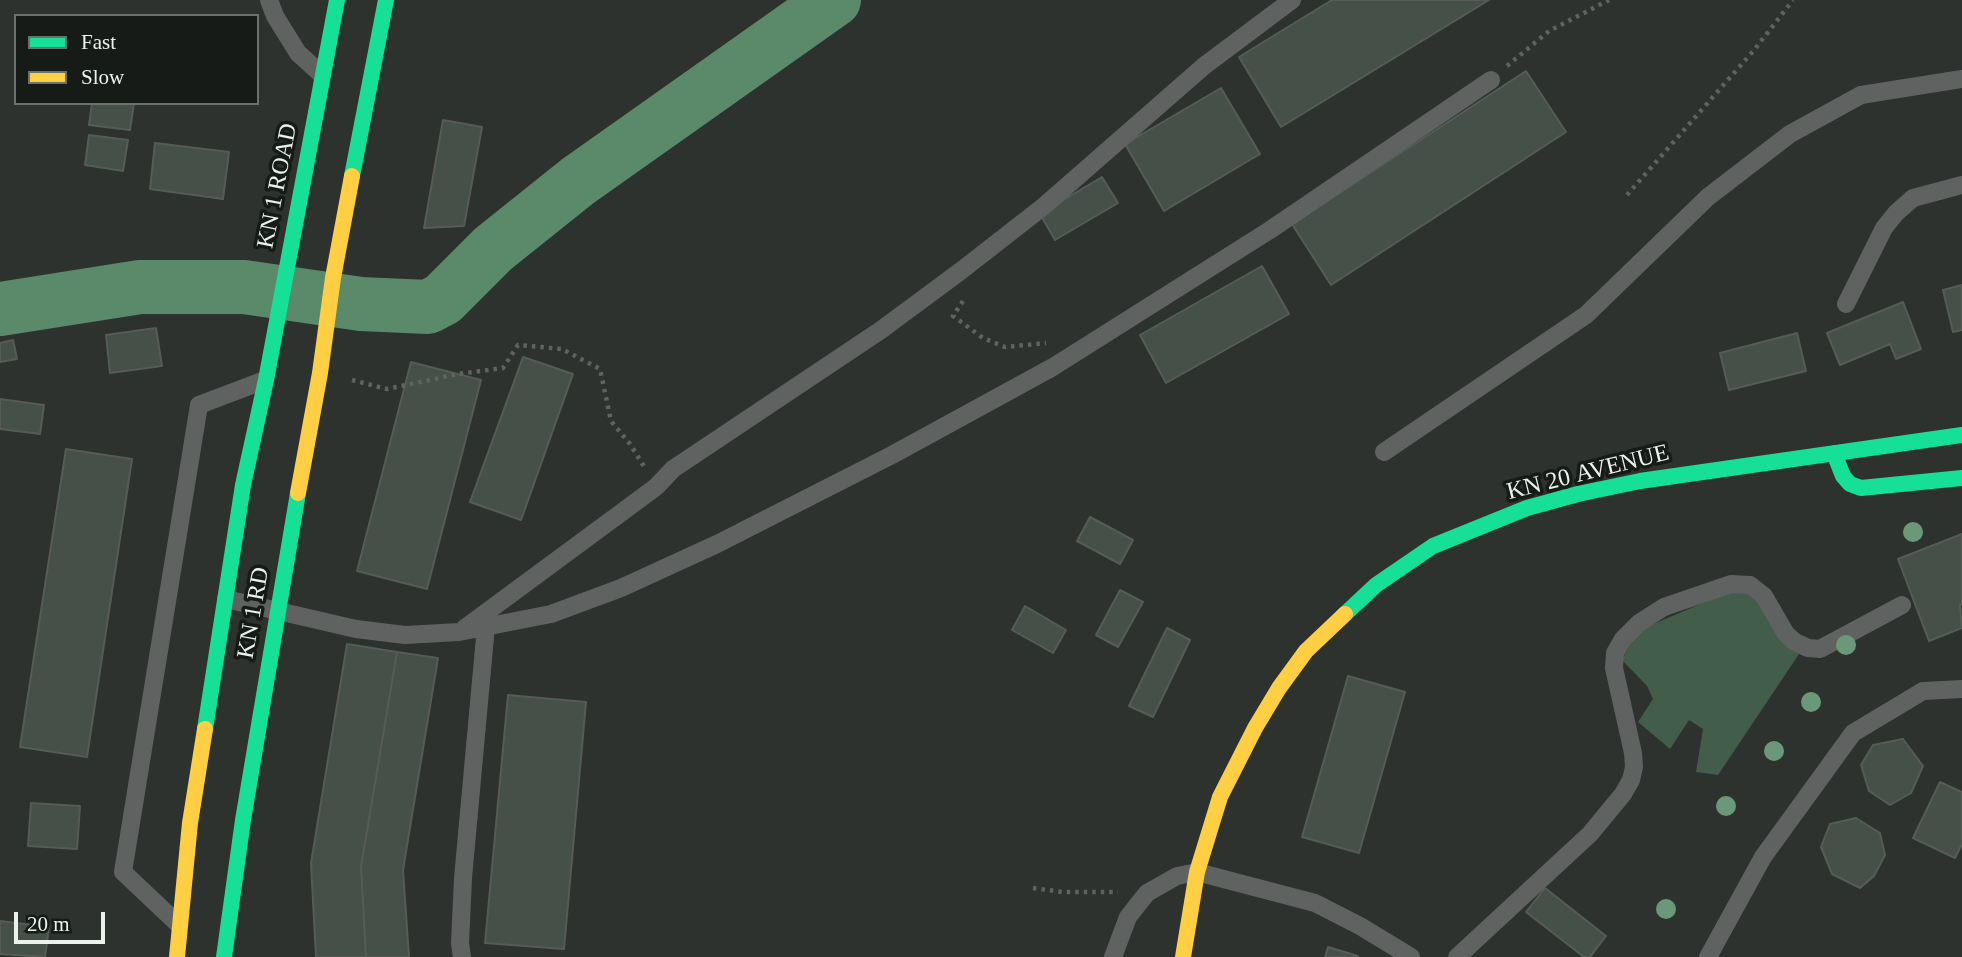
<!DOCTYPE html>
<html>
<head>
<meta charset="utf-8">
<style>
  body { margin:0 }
  #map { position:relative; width:1962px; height:957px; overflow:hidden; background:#2d322e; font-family:"Times New Roman",serif }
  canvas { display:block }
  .legend { position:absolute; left:14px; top:14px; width:245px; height:91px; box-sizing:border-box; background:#161b18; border:2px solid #6b716d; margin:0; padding:9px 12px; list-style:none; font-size:21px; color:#ebf2ec }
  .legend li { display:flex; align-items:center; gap:14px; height:35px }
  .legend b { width:35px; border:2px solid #6b716d }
  .scale { position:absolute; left:14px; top:912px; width:91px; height:32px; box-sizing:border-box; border:4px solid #ebf2ec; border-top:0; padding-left:9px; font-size:21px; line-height:24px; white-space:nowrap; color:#ebf2ec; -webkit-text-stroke:5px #161b18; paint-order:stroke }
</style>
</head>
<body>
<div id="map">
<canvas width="1962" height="957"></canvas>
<ul class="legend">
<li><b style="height:9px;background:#16e098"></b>Fast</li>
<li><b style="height:9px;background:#ffcf43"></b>Slow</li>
</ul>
<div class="scale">20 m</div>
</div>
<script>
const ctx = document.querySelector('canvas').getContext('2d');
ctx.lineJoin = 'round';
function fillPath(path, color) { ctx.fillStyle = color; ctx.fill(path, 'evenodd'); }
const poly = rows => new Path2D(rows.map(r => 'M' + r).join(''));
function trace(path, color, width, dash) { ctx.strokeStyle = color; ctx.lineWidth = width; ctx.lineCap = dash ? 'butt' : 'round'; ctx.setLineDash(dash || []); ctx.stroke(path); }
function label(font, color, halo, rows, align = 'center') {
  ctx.font = font + ' "Times New Roman",serif'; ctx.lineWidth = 7; ctx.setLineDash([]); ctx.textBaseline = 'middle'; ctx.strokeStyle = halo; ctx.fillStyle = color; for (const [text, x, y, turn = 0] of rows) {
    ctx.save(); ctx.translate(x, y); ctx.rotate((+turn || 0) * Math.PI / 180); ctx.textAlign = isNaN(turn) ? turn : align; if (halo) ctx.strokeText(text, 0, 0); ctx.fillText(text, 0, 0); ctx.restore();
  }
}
fillPath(poly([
  [1731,591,1751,591,1801,651,1718,775,1696,772,1703,729,1689,720,1670,749,1638,722,1653,699,1647,686,1622,660,1637,631]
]), '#435d4b');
trace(poly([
  [0,309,140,287,244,287,361,304,428,307,443,299,493,249,578,181,834,0]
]), '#5a8a69', 54);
const building = poly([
  [1332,0,1489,0,1281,127,1239,57,1332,0],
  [1526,71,1566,132,1331,285,1292,224,1526,71],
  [1221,88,1260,154,1164,211,1125,144,1221,88],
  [92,103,134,103,130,130,89,125,92,103],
  [443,120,482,127,464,226,424,228,443,120],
  [89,135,128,140,123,171,85,165,89,135],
  [155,143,229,152,223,199,150,189,155,143],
  [1102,177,1118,203,1055,240,1040,214,1102,177],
  [1262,266,1289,314,1166,383,1140,335,1262,266],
  [1962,285,1962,330,1953,332,1943,290,1962,285],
  [1903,302,1921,349,1896,359,1890,344,1840,365,1827,333,1903,302],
  [156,328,162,366,110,373,106,335,156,328],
  [1797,333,1806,371,1729,390,1720,353,1797,333],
  [13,340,17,359,0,362,0,343,13,340],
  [523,357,573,374,521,520,470,502,523,357],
  [411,362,481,380,427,589,357,571,411,362],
  [0,399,44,405,40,434,0,429,0,399],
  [66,449,132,459,87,757,20,747,66,449],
  [1090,517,1133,540,1120,564,1077,541,1090,517],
  [1962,534,1962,604,1960,605,1962,628,1929,641,1898,559,1962,534],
  [1120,590,1143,602,1118,647,1096,635,1120,590],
  [1025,606,1066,630,1053,653,1012,630,1025,606],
  [1167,628,1190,640,1153,717,1129,706,1167,628],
  [347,644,397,652,361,867,366,957,316,957,311,863,347,644],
  [397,652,438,658,403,870,409,957,366,957,361,867,397,652],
  [1348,676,1405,692,1359,853,1302,837,1348,676],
  [508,695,586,702,564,949,485,943,508,695],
  [1903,739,1923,766,1911,793,1890,805,1869,791,1861,765,1873,745,1903,739],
  [1940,782,1962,792,1962,844,1955,858,1913,838,1940,782],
  [31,803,80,806,77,849,28,846,31,803],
  [1856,818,1880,833,1885,855,1874,876,1860,888,1832,874,1821,847,1830,824,1856,818],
  [1545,888,1606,936,1590,957,1584,957,1526,912,1545,888],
  [0,921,49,927,45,957,0,954,0,921],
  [1328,947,1358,956,1358,957,1325,957,1328,947]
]);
fillPath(building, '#455049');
trace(building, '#575b58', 2);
trace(poly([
  [1507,66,1549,31,1609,0],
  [1627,195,1755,49,1793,0],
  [963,301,953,316,983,338,1005,347,1046,343],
  [352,380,387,389,458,374,503,368,518,345,562,349,600,369,611,421,630,444,645,468],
  [1033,888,1062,892,1118,892]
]), '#606260', 4.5, [3.5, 5]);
trace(poly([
  [269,0,275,16,298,53,322,75],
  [1846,304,1884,228,1896,213,1913,198,1962,185],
  [1384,452,1586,315,1708,197,1790,134,1861,95,1962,79],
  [226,599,356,629,405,635,459,632,551,614,621,588,717,544,892,455,1053,367,1270,230,1491,80],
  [465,628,656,487,673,469,881,330,962,270,1044,206,1204,66,1292,0],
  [178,924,123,872,199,405,265,380],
  [462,957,460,943,463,878,486,626],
  [1113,957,1128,917,1147,893,1177,876,1197,872,1315,903,1360,926,1411,957],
  [1457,957,1590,834,1623,794,1631,780,1634,767,1633,753,1614,668,1615,653,1623,639,1639,623,1664,607,1731,584,1750,585,1764,596,1786,634,1795,642,1808,648,1820,649,1902,605],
  [1708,957,1763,857,1853,733,1923,691,1962,689]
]), '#5f6260', 18);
trace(poly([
  [352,176,386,0],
  [1834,453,1843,476,1850,484,1861,488,1962,478],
  [1345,614,1376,585,1433,546,1527,508,1578,494,1640,481,1962,435],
  [205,729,243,485,266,380,337,0],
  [224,957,243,820,298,493]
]), '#16e098', 16);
trace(poly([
  [298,493,320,373,333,278,352,176],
  [177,957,190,823,205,729],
  [1183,957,1197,872,1220,797,1255,728,1279,688,1306,651,1345,614]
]), '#ffcf43', 16);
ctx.fillStyle = '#6a9878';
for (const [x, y] of [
  [1913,532],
  [1846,645],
  [1811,702],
  [1774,751],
  [1726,806],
  [1666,909]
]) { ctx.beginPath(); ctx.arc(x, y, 10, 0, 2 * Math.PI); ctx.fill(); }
label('24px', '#ebf2ec', '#161b18', [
  ["KN 1 ROAD",278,186,-79],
  ["KN 20 AVENUE",1588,473,-14],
  ["KN 1 RD",254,613,-80]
]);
</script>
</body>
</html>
